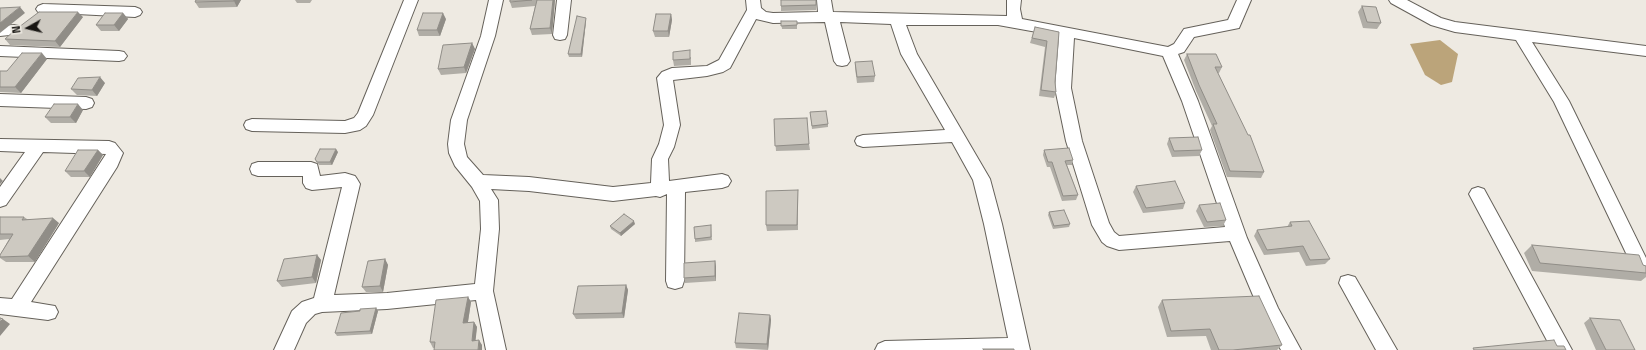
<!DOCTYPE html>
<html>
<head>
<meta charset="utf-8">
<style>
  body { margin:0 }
  #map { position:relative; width:1646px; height:350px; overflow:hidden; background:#eeeae2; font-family:"Titillium Web",sans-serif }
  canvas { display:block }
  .north { position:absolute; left:8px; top:8px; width:40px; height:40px; -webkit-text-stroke:3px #eeeae2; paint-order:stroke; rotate:262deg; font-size:11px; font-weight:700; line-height:16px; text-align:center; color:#181613 }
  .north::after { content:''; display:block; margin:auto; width:14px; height:18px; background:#181613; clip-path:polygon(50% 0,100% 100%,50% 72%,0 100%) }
</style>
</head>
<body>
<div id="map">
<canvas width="1646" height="350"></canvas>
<div class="north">N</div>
</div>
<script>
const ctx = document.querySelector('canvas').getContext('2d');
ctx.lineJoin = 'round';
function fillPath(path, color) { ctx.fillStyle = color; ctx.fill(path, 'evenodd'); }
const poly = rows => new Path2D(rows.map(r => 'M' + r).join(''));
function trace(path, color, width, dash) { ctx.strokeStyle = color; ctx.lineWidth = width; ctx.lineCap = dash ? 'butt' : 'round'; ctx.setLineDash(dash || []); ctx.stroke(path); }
fillPath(poly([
  [1440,40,1458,54,1452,82,1441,85,1425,75,1410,44]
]), '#bba47a');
const minor = poly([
  [404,0,418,0,373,115,366,126,360,130,345,133,252,131,246,129,244,125,246,121,252,119,345,121,354,118,358,113,404,0],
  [489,0,503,0,495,36,467,120,464,144,467,157,483,175,529,177,613,187,651,183,652,159,659,144,664,125,657,78,662,72,672,68,707,66,719,60,747,10,746,0,760,0,761,8,766,12,773,13,818,12,817,0,831,0,833,12,1007,16,1007,0,1021,0,1020,9,1022,19,1168,47,1174,44,1184,29,1228,20,1237,0,1251,0,1239,28,1194,37,1184,52,1178,54,1198,101,1247,238,1278,308,1301,350,1281,350,1260,312,1230,241,1119,250,1107,246,1102,242,1092,225,1066,141,1055,88,1059,36,998,25,906,25,917,54,990,179,1002,224,1030,350,875,350,878,344,885,341,1008,338,984,224,973,180,952,142,863,147,857,145,855,141,857,137,863,135,945,130,901,54,891,24,840,22,850,61,847,65,842,66,837,65,834,61,825,22,773,23,756,19,730,68,723,72,707,76,673,80,680,125,674,147,668,159,669,181,722,174,728,176,731,181,728,186,722,188,685,192,684,281,682,287,675,289,668,287,666,281,667,194,660,197,656,196,613,201,529,191,491,189,498,200,499,229,493,291,506,350,486,350,476,300,387,309,322,312,315,314,306,323,294,350,274,350,292,311,302,302,314,298,342,187,312,190,306,188,303,183,303,176,258,176,252,174,250,169,252,164,258,162,311,162,317,164,320,176,345,173,355,176,357,179,360,184,334,295,387,293,475,284,481,229,480,201,472,187,455,166,449,153,448,144,451,120,481,36,489,0],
  [1074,38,1163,56,1182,101,1225,227,1119,236,1114,232,1109,223,1082,141,1071,88,1074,38],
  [557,0,571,0,567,35,565,39,560,40,555,39,553,35,557,0],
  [1389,0,1407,0,1441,18,1455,22,1646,46,1646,56,1532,42,1569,101,1646,258,1646,275,1635,272,1554,102,1516,40,1455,32,1431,25,1391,3,1389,0],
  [43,4,135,7,140,9,142,12,140,15,135,17,38,12,36,9,38,6,43,4],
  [14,25,19,26,21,30,19,34,0,36,0,26,14,25],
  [0,46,119,51,124,52,127,56,124,60,119,61,0,56,0,46],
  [0,94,86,97,92,99,94,103,92,107,86,109,0,106,0,94],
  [0,139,109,141,115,143,123,153,117,167,31,302,55,306,58,312,55,318,48,320,0,314,0,298,12,299,106,154,43,152,6,205,0,207,0,187,25,152,0,151,0,139],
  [1478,187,1484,189,1572,350,1552,350,1469,194,1472,189,1478,187],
  [1348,275,1355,277,1397,350,1376,350,1339,283,1341,277,1348,275]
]);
trace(minor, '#65615a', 2);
fillPath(minor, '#fff');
fillPath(poly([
  [196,0,241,0,237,7,199,8,195,2],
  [295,0,312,0,310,3,297,3],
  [510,0,555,0,552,34,532,35,530,29,535,6,512,8,510,2],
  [781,0,816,0,816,10,781,11],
  [1362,6,1381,23,1377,29,1363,28,1358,12],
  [123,13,128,19,119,31,101,31,96,25],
  [671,14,672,20,669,37,655,37,653,31],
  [83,17,60,47,10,45,5,39],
  [446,19,440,36,419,36,417,30],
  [586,21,582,57,569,57,568,54],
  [781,21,797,21,797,29,782,29],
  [1035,27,1059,32,1055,82,1056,92,1054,98,1039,96,1045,47,1030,43],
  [472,43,475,49,466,73,441,75,438,69],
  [1187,54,1222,67,1219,73,1218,73,1264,172,1261,178,1227,177,1210,130,1212,126,1196,91,1184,60],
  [691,57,691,65,674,66,673,60],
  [47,59,21,93,0,92,0,71,7,71],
  [855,62,875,76,874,82,857,83,855,68],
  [105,83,97,96,77,95,71,89],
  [83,110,76,123,51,123,45,117],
  [810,112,828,124,828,127,812,129],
  [774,119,809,144,810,150,776,151],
  [1169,138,1202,150,1199,156,1172,157,1167,144],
  [98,150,103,155,90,177,71,177,65,171],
  [1044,150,1073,160,1072,165,1067,165,1078,195,1076,200,1062,201,1050,167,1047,167,1043,155],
  [338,152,332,165,319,165,315,159],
  [1136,186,1185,203,1183,209,1143,213,1133,192],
  [798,190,798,230,767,231,766,225],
  [1199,205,1226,220,1223,226,1204,227,1196,211],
  [1049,212,1070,224,1069,227,1053,229,1048,215],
  [0,217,24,217,27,219,59,223,35,262,6,262,0,258,0,255,9,239,0,240],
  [1290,222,1330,259,1325,264,1306,266,1299,252,1264,255,1254,236,1257,230,1287,227],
  [635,224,621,236,611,229,610,226],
  [711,225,712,240,695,242,695,239],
  [1532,245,1643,265,1646,266,1646,277,1641,281,1532,271,1524,253],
  [317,255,321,260,316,283,282,287,277,281],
  [385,259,388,265,383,292,366,292,362,287],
  [715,261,716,267,716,281,685,283,684,278],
  [626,285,628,290,624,318,576,319,573,314],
  [468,297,471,302,468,322,474,322,477,327,475,340,482,345,433,348,430,342],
  [1162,300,1282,345,1277,350,1211,350,1206,336,1167,337,1158,307],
  [376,308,378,311,372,334,337,336,335,333,360,311],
  [770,315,771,320,768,350,736,348,735,343],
  [1590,318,1635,350,1596,350,1584,323]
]), '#b0ada6');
fillPath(poly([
  [234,0,241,0,237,7,234,1],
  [553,0,555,0,552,34,550,28],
  [20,7,25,13,0,33,0,23],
  [78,12,83,17,60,47,55,41],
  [123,13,128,19,119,31,114,25],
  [443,13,446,19,440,36,437,30],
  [671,14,672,20,669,37,668,31],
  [586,18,586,21,582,57,581,54],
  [472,43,475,49,466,73,464,67],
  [42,53,47,59,21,93,15,87],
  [100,77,105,83,97,96,92,90],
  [78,104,83,110,76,123,70,117],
  [336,149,338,152,332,165,330,162],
  [98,150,103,155,90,177,84,171],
  [0,178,3,181,0,184],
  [53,218,59,223,35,262,28,256],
  [634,221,635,224,621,236,620,233],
  [317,255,321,260,316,283,312,277],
  [385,259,388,265,383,292,380,286],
  [715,261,716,267,716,281,715,276],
  [626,285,628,290,624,318,622,313],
  [468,297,471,302,467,328,463,323],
  [376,308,378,311,372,334,370,331],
  [770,315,771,320,768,350,767,344],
  [3,319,10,324,0,336,0,322],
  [474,322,477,327,475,346,472,341],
  [479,340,482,345,482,350,478,350]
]), '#908d87');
const building = poly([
  [196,0,234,0,234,1,195,2,196,0],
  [510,0,532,0,510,2,510,0],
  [537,0,553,0,550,28,530,29,537,0],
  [781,0,816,0,816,5,781,6,781,0],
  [1362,6,1376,7,1381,23,1367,22,1362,6],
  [20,7,0,23,0,8,20,7],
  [39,12,78,12,55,41,5,39,15,30,39,12],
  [105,13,123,13,114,25,96,25,105,13],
  [423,13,443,13,437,30,417,30,423,13],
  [656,14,671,14,668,31,653,31,656,14],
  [577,16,586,18,581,54,568,54,577,16],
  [781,21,797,21,797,25,781,26,781,21],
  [1035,27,1059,32,1055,82,1056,92,1041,90,1047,41,1032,38,1035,27],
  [472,43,464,67,438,69,443,45,472,43],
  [690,50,690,59,673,60,673,52,690,50],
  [22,53,42,53,15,87,0,87,0,71,7,71,22,53],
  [1187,54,1216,54,1222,67,1215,67,1248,135,1250,135,1264,172,1230,171,1213,124,1217,124,1199,85,1187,54],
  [872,61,875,76,857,77,855,62,872,61],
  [100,77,92,90,71,89,78,78,100,77],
  [54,104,78,104,70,117,45,117,54,104],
  [826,111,828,124,812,126,810,112,826,111],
  [807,118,809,144,775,146,774,119,807,118],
  [1198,137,1202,150,1174,151,1169,138,1198,137],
  [1069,148,1073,160,1065,161,1078,195,1063,196,1052,162,1048,162,1044,150,1069,148],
  [320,149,336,149,330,162,317,162,315,159,320,149],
  [78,150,98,150,84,171,65,171,78,150],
  [1175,181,1185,203,1146,208,1136,186,1175,181],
  [798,190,797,225,766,225,766,191,798,190],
  [1220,203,1226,220,1207,222,1199,205,1220,203],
  [1064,210,1070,224,1054,226,1049,212,1064,210],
  [624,214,634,221,620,233,610,226,624,214],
  [0,217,24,217,22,220,53,218,28,256,0,257,0,255,13,234,0,234,0,217],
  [1309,221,1330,259,1310,260,1303,246,1267,250,1257,230,1292,226,1290,222,1309,221],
  [711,225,711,237,695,239,694,227,711,225],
  [1532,245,1639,255,1643,265,1646,266,1646,273,1540,263,1532,245],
  [317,255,312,277,277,281,284,259,317,255],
  [385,259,380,286,362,287,368,261,385,259],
  [715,261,715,276,684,278,684,263,715,261],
  [626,285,622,313,573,314,578,286,626,285],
  [1259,296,1282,345,1233,350,1219,350,1210,329,1171,331,1162,300,1259,296],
  [468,297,463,323,474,322,472,341,479,340,478,350,434,350,435,342,430,342,436,300,468,297],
  [376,308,370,331,335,333,341,313,360,311,360,309,376,308],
  [739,313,770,315,767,344,735,343,739,313],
  [0,318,3,319,0,322,0,318],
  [1590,318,1620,320,1635,350,1606,350,1590,318],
  [1554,340,1557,346,1564,346,1566,350,1474,350,1473,348,1554,340],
  [983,349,1014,349,1014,350,984,350,983,349]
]);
fillPath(building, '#cdc9c1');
trace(building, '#908d87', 1);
</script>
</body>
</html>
